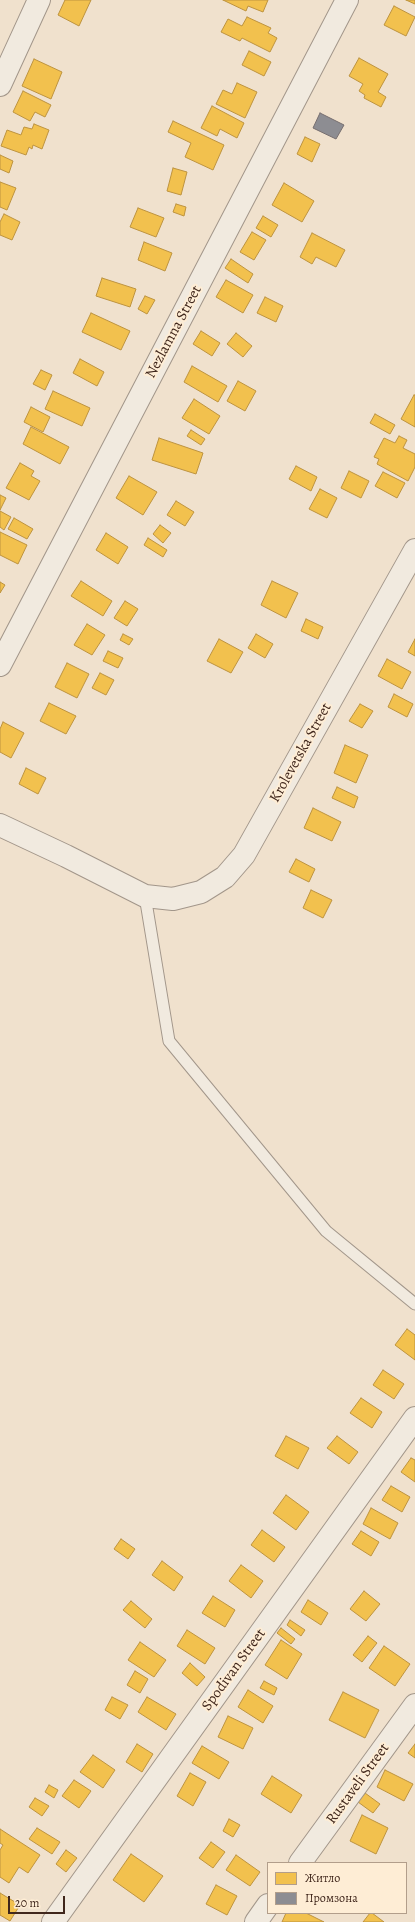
<!DOCTYPE html>
<html>
<head>
<meta charset="utf-8">
<style>
  body { margin:0 }
  #map { position:relative; width:415px; height:1922px; overflow:hidden; background:#f0e1cd; font-family:Alegreya,serif }
  canvas { display:block }
  .legend { position:absolute; left:267px; top:1862px; width:140px; height:52px; box-sizing:border-box; background:#feedd5; border:1px solid #b29e8b; margin:0; padding:5px 7px; list-style:none; font-size:12px; color:#40271c }
  .legend li { display:flex; align-items:center; gap:8px; height:20px }
  .legend b { width:20px; border:1px solid #b29e8b }
  .scale { position:absolute; left:8px; top:1896px; width:57px; height:18px; box-sizing:border-box; border:2px solid #40271c; border-top:0; padding-left:5px; font-size:12px; line-height:14px; white-space:nowrap; color:#40271c; -webkit-text-stroke:3px #feedd5; paint-order:stroke }
</style>
</head>
<body>
<div id="map">
<canvas width="415" height="1922"></canvas>
<ul class="legend">
<li><b style="height:11px;background:#f2c14e"></b>Житло</li>
<li><b style="height:11px;background:#8d8d92"></b>Промзона</li>
</ul>
<div class="scale">20 m</div>
</div>
<script>
const ctx = document.querySelector('canvas').getContext('2d');
ctx.lineJoin = 'round';
function fillPath(path, color) { ctx.fillStyle = color; ctx.fill(path, 'evenodd'); }
const poly = rows => new Path2D(rows.map(r => 'M' + r).join(''));
function trace(path, color, width, dash) { ctx.strokeStyle = color; ctx.lineWidth = width; ctx.lineCap = dash ? 'butt' : 'round'; ctx.setLineDash(dash || []); ctx.stroke(path); }
function label(font, color, halo, rows, align = 'center') {
  ctx.font = font + ' Alegreya,serif'; ctx.lineWidth = 4; ctx.setLineDash([]); ctx.textBaseline = 'middle'; ctx.strokeStyle = halo; ctx.fillStyle = color; for (const [text, x, y, turn = 0] of rows) {
    ctx.save(); ctx.translate(x, y); ctx.rotate((+turn || 0) * Math.PI / 180); ctx.textAlign = isNaN(turn) ? turn : align; if (halo) ctx.strokeText(text, 0, 0); ctx.fillText(text, 0, 0); ctx.restore();
  }
}
const homes = poly([
  [65,0,91,0,79,26,58,15,65,0],
  [223,0,268,0,263,12,248,6,246,11,223,0],
  [406,0,415,0,415,4,406,0],
  [394,6,415,17,406,36,384,25,394,6],
  [247,17,271,28,268,33,277,38,270,52,242,38,240,41,221,32,228,19,242,26,247,17],
  [249,51,271,62,264,76,242,65,249,51],
  [359,58,388,74,378,92,386,97,381,107,364,98,365,95,359,91,363,84,349,76,359,58],
  [34,59,62,72,51,99,22,86,34,59],
  [237,83,257,92,245,118,216,104,223,90,232,94,237,83],
  [23,91,51,105,45,117,35,112,30,121,13,112,23,91],
  [212,106,244,123,237,138,220,129,217,136,201,128,212,106],
  [173,121,224,145,213,170,185,157,191,143,168,132,173,121],
  [34,124,49,130,42,149,33,145,32,149,29,147,26,155,1,146,7,130,21,135,24,127,32,129,34,124],
  [305,137,320,144,312,162,297,154,305,137],
  [0,155,13,161,9,173,0,169,0,155],
  [173,168,187,172,181,195,167,191,173,168],
  [0,182,16,188,7,210,0,207,0,182],
  [284,183,314,201,302,222,272,205,284,183],
  [176,204,186,207,184,216,173,212,176,204],
  [138,208,164,218,156,237,130,227,138,208],
  [4,214,20,222,12,240,0,235,0,222,4,214],
  [263,216,278,225,271,237,256,228,263,216],
  [252,232,266,240,254,260,240,252,252,232],
  [312,233,345,250,336,267,316,257,312,264,300,257,312,233],
  [144,242,172,253,165,271,138,260,144,242],
  [231,259,253,274,248,283,225,268,231,259],
  [102,278,136,289,130,307,96,296,102,278],
  [226,280,253,295,243,313,216,297,226,280],
  [145,296,155,300,147,314,138,309,145,296],
  [265,297,283,306,276,322,257,313,265,297],
  [91,313,130,331,121,350,82,332,91,313],
  [201,331,220,343,212,356,193,344,201,331],
  [236,333,252,346,243,357,227,344,236,333],
  [80,359,104,372,97,386,73,373,80,359],
  [192,366,227,386,218,402,184,382,192,366],
  [41,370,52,375,45,390,33,384,41,370],
  [238,381,256,391,245,411,227,401,238,381],
  [53,391,90,408,82,426,45,409,53,391],
  [414,395,415,395,415,427,401,419,414,395],
  [194,399,220,416,209,434,182,418,194,399],
  [31,407,50,417,43,432,24,422,31,407],
  [375,414,395,425,390,434,370,423,375,414],
  [31,427,69,447,60,464,23,444,31,427],
  [191,430,205,439,201,445,187,436,191,430],
  [399,436,407,440,403,448,415,454,415,467,408,481,377,464,379,459,374,457,384,438,395,443,399,436],
  [159,438,203,453,196,474,152,460,159,438],
  [20,463,34,471,31,476,40,481,29,500,6,488,20,463],
  [296,466,317,477,311,491,289,479,296,466],
  [349,471,369,481,361,498,341,488,349,471],
  [383,472,405,483,397,498,375,486,383,472],
  [129,476,157,492,143,515,116,498,129,476],
  [320,489,337,498,327,518,309,509,320,489],
  [0,495,6,498,0,510,0,495],
  [176,501,194,512,185,526,167,515,176,501],
  [0,511,11,517,4,530,0,527,0,511],
  [14,518,33,529,27,539,8,529,14,518],
  [160,525,171,533,163,543,153,534,160,525],
  [0,532,27,545,18,564,0,555,0,532],
  [106,533,128,547,118,564,96,550,106,533],
  [148,538,167,550,163,557,144,545,148,538],
  [81,581,112,601,103,616,71,596,81,581],
  [272,581,298,593,286,618,261,605,272,581],
  [0,582,5,585,0,593,0,582],
  [125,601,138,609,127,626,114,618,125,601],
  [306,619,323,627,318,639,301,631,306,619],
  [87,624,105,635,92,655,74,645,87,624],
  [123,634,133,639,129,645,120,640,123,634],
  [256,634,273,644,265,658,248,648,256,634],
  [219,639,243,652,231,673,207,661,219,639],
  [415,639,415,656,408,652,415,639],
  [108,651,123,658,118,668,103,661,108,651],
  [387,659,411,672,402,689,378,676,387,659],
  [67,663,89,674,77,698,55,687,67,663],
  [100,673,114,680,106,695,92,688,100,673],
  [394,694,413,704,407,717,388,707,394,694],
  [49,703,76,716,66,734,40,721,49,703],
  [360,704,373,711,362,728,349,721,360,704],
  [3,722,24,733,11,758,0,752,0,729,3,722],
  [345,745,368,755,356,783,334,773,345,745],
  [26,768,46,778,38,794,19,784,26,768],
  [337,787,358,797,354,808,332,798,337,787],
  [313,808,341,822,332,841,304,828,313,808],
  [296,859,315,869,309,882,289,872,296,859],
  [311,890,332,900,323,918,303,908,311,890],
  [407,1329,415,1335,415,1360,395,1345,407,1329],
  [383,1370,404,1384,394,1399,373,1385,383,1370],
  [361,1398,382,1412,372,1428,350,1413,361,1398],
  [286,1436,309,1448,298,1469,275,1456,286,1436],
  [337,1436,358,1452,349,1464,327,1448,337,1436],
  [411,1458,415,1460,415,1482,401,1472,411,1458],
  [391,1486,410,1497,402,1512,382,1500,391,1486],
  [286,1495,309,1512,296,1530,273,1513,286,1495],
  [371,1508,398,1523,390,1539,363,1524,371,1508],
  [262,1530,285,1547,274,1562,251,1545,262,1530],
  [361,1531,379,1542,371,1556,352,1544,361,1531],
  [121,1539,135,1549,128,1559,114,1549,121,1539],
  [162,1561,183,1577,174,1591,152,1575,162,1561],
  [241,1565,263,1581,251,1598,229,1581,241,1565],
  [364,1591,380,1604,366,1621,350,1609,364,1591],
  [213,1596,235,1610,225,1627,202,1613,213,1596],
  [308,1600,328,1613,321,1625,301,1612,308,1600],
  [131,1601,152,1619,145,1628,123,1610,131,1601],
  [290,1620,305,1630,301,1636,287,1625,290,1620],
  [281,1628,295,1639,291,1644,277,1633,281,1628],
  [187,1630,215,1648,205,1664,177,1646,187,1630],
  [368,1636,377,1643,362,1662,353,1655,368,1636],
  [281,1640,302,1654,287,1679,265,1665,281,1640],
  [140,1642,166,1660,154,1677,128,1660,140,1642],
  [384,1646,410,1664,395,1686,369,1668,384,1646],
  [190,1663,205,1677,197,1686,182,1673,190,1663],
  [135,1671,148,1679,140,1693,127,1685,135,1671],
  [264,1681,277,1688,274,1695,260,1688,264,1681],
  [248,1690,273,1706,263,1723,238,1707,248,1690],
  [343,1692,379,1710,365,1738,329,1720,343,1692],
  [112,1697,128,1705,120,1719,105,1710,112,1697],
  [147,1697,176,1714,166,1730,138,1712,147,1697],
  [228,1716,253,1728,243,1749,218,1737,228,1716],
  [137,1744,153,1754,142,1772,126,1762,137,1744],
  [415,1744,415,1758,408,1753,415,1744],
  [202,1746,229,1762,219,1779,192,1763,202,1746],
  [93,1755,115,1770,103,1788,80,1772,93,1755],
  [385,1770,413,1784,404,1801,377,1787,385,1770],
  [190,1773,206,1782,193,1806,177,1796,190,1773],
  [272,1776,302,1795,291,1813,261,1794,272,1776],
  [74,1780,91,1791,79,1808,62,1796,74,1780],
  [49,1785,58,1790,54,1798,45,1792,49,1785],
  [365,1793,380,1804,373,1813,358,1802,365,1793],
  [35,1798,49,1806,42,1816,29,1807,35,1798],
  [362,1815,388,1828,376,1854,350,1841,362,1815],
  [229,1819,240,1825,233,1837,223,1831,229,1819],
  [37,1828,60,1842,52,1854,29,1839,37,1828],
  [0,1829,40,1855,28,1873,19,1867,9,1883,0,1877,0,1850,3,1845,0,1843,0,1829],
  [211,1842,225,1852,213,1868,199,1858,211,1842],
  [66,1850,77,1858,66,1872,56,1864,66,1850],
  [131,1854,163,1876,144,1902,113,1880,131,1854],
  [236,1855,260,1872,250,1886,226,1870,236,1855],
  [216,1885,237,1896,227,1915,206,1904,216,1885],
  [0,1893,20,1905,10,1921,0,1915,0,1893],
  [286,1913,306,1913,324,1922,282,1922,286,1913],
  [370,1913,372,1913,384,1922,363,1922,370,1913]
]);
fillPath(homes, '#f2c14e');
trace(homes, '#bd933f', 1);
const industry = poly([
  [320,113,344,125,336,139,313,128,320,113]
]);
fillPath(industry, '#8d8d92');
trace(industry, '#766e6f', 1);
const service = poly([
  [145,896,169,1041,326,1231,415,1304]
]);
const minor = poly([
  [0,85,39,0],
  [0,825,66,856,145,896,173,899,201,892,225,877,244,855,415,550],
  [300,1863,415,1705],
  [53,1922,415,1418],
  [256,1922,268,1905]
]);
const tertiary = poly([
  [0,665,347,0]
]);
trace(service, '#a2968a', 13);
trace(minor, '#a2968a', 24);
trace(tertiary, '#a2968a', 24);
trace(service, '#f1eadf', 11);
trace(minor, '#f1eadf', 22);
trace(tertiary, '#f1eadf', 22);
label('15px', '#40271c', '#feedd5', [
  ["Nezlamna Street",174,332,-62],
  ["Krolevetska Street",301,753,-61],
  ["Spodivan Street",234,1670,-54],
  ["Rustaveli Street",358,1784,-54]
]);
</script>
</body>
</html>
